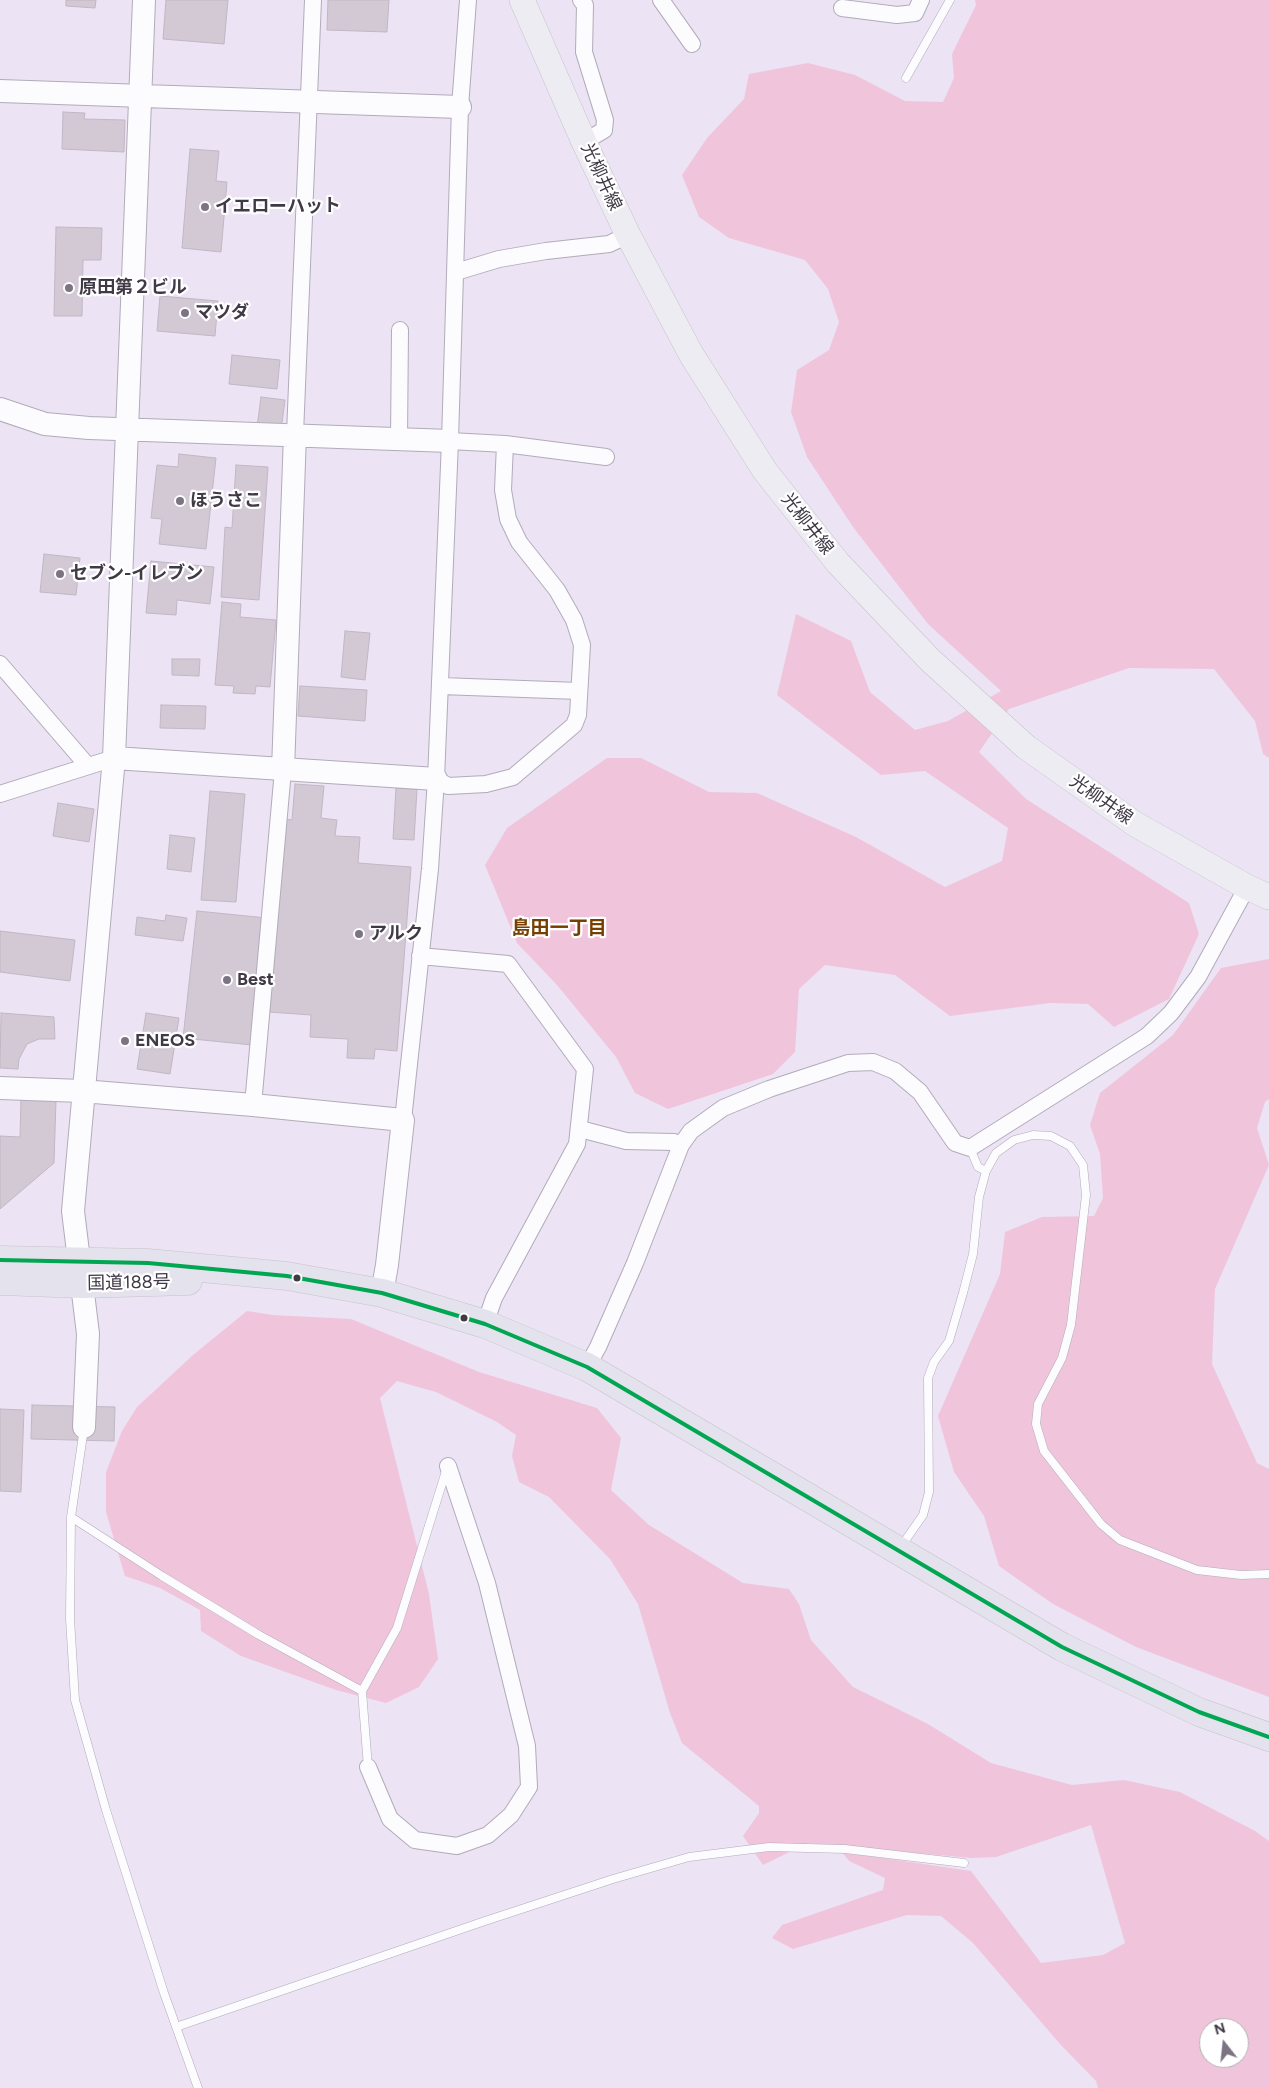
<!DOCTYPE html>
<html>
<head>
<meta charset="utf-8">
<style>
  body { margin:0 }
  #map { position:relative; width:1269px; height:2088px; overflow:hidden; background:#ece3f4; font-family:Figtree,sans-serif }
  canvas { display:block }
  .north { position:absolute; left:1199px; top:2018px; width:50px; height:50px; box-sizing:border-box; background:#fff; border:1px solid #b3b0b5; border-radius:50%; rotate:344deg; font-size:14px; font-weight:700; line-height:20px; text-align:center; color:#403946 }
  .north::after { content:''; display:block; margin:auto; width:18px; height:22px; background:#7c7483; clip-path:polygon(50% 0,100% 100%,50% 72%,0 100%) }
</style>
</head>
<body>
<div id="map">
<canvas width="1269" height="2088"></canvas>
<div class="north">N</div>
</div>
<script>
const ctx = document.querySelector('canvas').getContext('2d');
ctx.lineJoin = 'round';
function fillPath(path, color) { ctx.fillStyle = color; ctx.fill(path, 'evenodd'); }
const poly = rows => new Path2D(rows.map(r => 'M' + r).join(''));
function trace(path, color, width, dash) { ctx.strokeStyle = color; ctx.lineWidth = width; ctx.lineCap = dash ? 'butt' : 'round'; ctx.setLineDash(dash || []); ctx.stroke(path); }
function label(font, color, halo, rows, align = 'center') {
  ctx.font = font + ' Figtree,"Noto Sans JP",sans-serif'; ctx.lineWidth = 4.5; ctx.setLineDash([]); ctx.textBaseline = 'middle'; ctx.strokeStyle = halo; ctx.fillStyle = color; for (const [text, x, y, turn = 0] of rows) {
    ctx.save(); ctx.translate(x, y); ctx.rotate((+turn || 0) * Math.PI / 180); ctx.textAlign = isNaN(turn) ? turn : align; if (halo) ctx.strokeText(text, 0, 0); ctx.fillText(text, 0, 0); ctx.restore();
  }
}
fillPath(poly([
  [975,0,1269,0,1269,758,1263,754,1255,721,1214,669,1129,668,1009,709,979,752,1026,799,1189,903,1199,934,1169,999,1114,1027,1088,1004,1050,1003,950,1016,895,975,825,965,799,989,795,1052,773,1074,668,1109,635,1093,616,1057,557,985,517,943,485,865,507,828,607,758,641,758,709,792,757,793,856,837,945,887,1002,861,1008,828,925,771,881,775,777,695,796,614,851,641,870,692,915,730,948,721,1001,691,928,624,853,527,807,457,791,412,797,370,829,350,839,322,828,289,805,260,729,238,699,217,682,175,707,138,744,99,749,74,808,63,855,75,905,101,943,102,954,78,952,54,976,5],
  [1269,959,1269,1099,1265,1102,1257,1128,1269,1165,1215,1289,1212,1364,1257,1463,1269,1469,1269,1697,1136,1647,1053,1604,999,1566,984,1516,954,1472,938,1416,1000,1274,1005,1232,1042,1217,1094,1216,1103,1198,1100,1154,1090,1125,1100,1093,1173,1035,1221,968],
  [247,1311,273,1315,351,1319,479,1372,597,1408,621,1438,611,1490,649,1525,743,1583,789,1589,799,1604,811,1640,853,1687,928,1724,991,1763,1072,1785,1124,1780,1180,1792,1255,1831,1269,1841,1269,2088,1098,2088,1096,2081,1060,2044,973,1943,941,1916,907,1915,793,1949,772,1938,782,1925,883,1890,885,1878,849,1861,842,1852,971,1871,1041,1963,1103,1955,1125,1943,1091,1825,996,1857,971,1858,808,1843,763,1865,743,1836,759,1813,759,1806,682,1743,670,1713,638,1604,610,1559,549,1497,519,1482,512,1456,516,1435,497,1422,436,1392,397,1381,380,1398,429,1594,438,1659,419,1687,386,1703,336,1690,241,1656,201,1631,200,1610,160,1588,125,1576,106,1512,106,1472,122,1431,137,1407,193,1355],
  [1209,2028,1239,2028,1239,2058,1209,2058]
]), '#f0c5dc');
const building = poly([
  [66,0,96,0,95,8,66,6,66,0],
  [166,0,228,0,224,44,163,39,166,0],
  [328,0,389,0,387,32,327,30,328,0],
  [63,112,85,113,84,119,125,120,124,152,62,149,63,112],
  [190,149,219,151,216,181,227,182,221,252,182,248,190,149],
  [56,227,102,228,101,260,83,260,82,316,54,316,56,227],
  [160,296,218,301,215,336,157,331,160,296],
  [232,355,280,360,277,389,229,384,232,355],
  [261,397,285,400,281,430,257,427,261,397],
  [179,454,216,458,206,549,159,544,162,519,151,518,157,465,178,467,179,454],
  [236,465,268,467,259,600,221,597,225,527,232,528,236,465],
  [44,554,80,558,76,595,40,592,44,554],
  [151,561,214,567,210,604,177,600,176,615,146,613,151,561],
  [222,602,241,604,240,617,276,620,270,687,256,686,255,694,233,693,234,686,215,685,222,602],
  [345,631,370,633,365,680,341,677,345,631],
  [172,659,200,659,199,676,172,675,172,659],
  [300,686,367,690,365,721,298,716,300,686],
  [161,705,206,706,205,729,160,728,161,705],
  [295,784,324,786,321,818,337,820,335,836,360,837,358,863,411,867,397,1051,375,1049,374,1059,347,1058,348,1039,310,1037,311,1015,269,1012,284,819,292,820,295,784],
  [396,788,417,789,414,840,393,839,396,788],
  [210,791,245,794,236,902,201,900,210,791],
  [58,803,94,809,89,842,53,836,58,803],
  [170,835,195,838,191,872,167,869,170,835],
  [197,911,267,918,252,1045,183,1038,197,911],
  [166,915,187,918,183,941,135,935,137,917,165,921,166,915],
  [0,931,75,940,70,981,0,972,0,931],
  [1,1013,54,1017,55,1039,39,1039,27,1044,19,1059,18,1069,0,1068,1,1013],
  [146,1013,179,1018,170,1074,137,1069,146,1013],
  [21,1099,56,1100,54,1163,0,1209,0,1136,20,1137,21,1099],
  [32,1405,115,1407,114,1441,31,1439,32,1405],
  [0,1409,24,1410,21,1492,0,1491,0,1409]
]);
fillPath(building, '#d3c9d5');
trace(building, '#c1b7c4', 1);
const lane = poly([
  [906,78,950,0],
  [970,1148,978,1167,986,1171],
  [84,1428,71,1517,70,1619,75,1700,106,1810,164,1993,198,2088],
  [71,1517,162,1576,259,1635,362,1691],
  [900,1548,923,1515,929,1492,928,1378,934,1362,949,1341,963,1293,973,1254,979,1197,986,1171,996,1153,1014,1140,1033,1135,1051,1136,1070,1146,1083,1165,1086,1195,1071,1325,1062,1358,1038,1404,1036,1424,1044,1451,1101,1524,1120,1540,1197,1570,1241,1575,1269,1574],
  [368,1767,362,1691,397,1628,446,1471],
  [176,2027,485,1921,613,1879,689,1857,769,1847,845,1849,964,1863]
]);
const street = poly([
  [581,0,585,5,584,52,605,120,604,130,584,142],
  [661,0,692,44],
  [842,8,897,15,915,13,921,0],
  [456,272,499,259,546,251,609,244,628,235],
  [295,434,313,0],
  [399,439,400,330],
  [450,441,505,444,606,457],
  [0,664,87,765],
  [441,686,579,691],
  [436,779,448,786,486,784,513,777,574,725,578,715,582,645,574,620,557,590,519,542,508,519,503,490,505,444],
  [0,794,114,758],
  [420,956,508,964,585,1069,577,1144,494,1298,485,1324],
  [253,1105,283,770],
  [403,1120,430,869,436,779,450,441,460,107,468,0],
  [580,1129,626,1141,674,1142,681,1145],
  [587,1367,598,1347,635,1263,681,1145,691,1131,723,1108,769,1089,848,1063,873,1062,895,1071,920,1092,955,1143,970,1148,1147,1036,1171,1013,1198,977,1247,887],
  [368,1767,390,1819,415,1840,457,1846,488,1835,511,1815,529,1787,527,1746,487,1583,448,1466]
]);
const secondary = poly([
  [0,91,460,107],
  [0,409,45,424,89,428,450,441],
  [114,758,436,779],
  [283,770,295,434],
  [0,1088,82,1091,253,1105,403,1120,387,1265,382,1293],
  [84,1427,88,1334,73,1211,114,758,144,0]
]);
const primary = poly([
  [522,0,584,142,628,235,691,354,765,471,838,563,930,660,1026,747,1135,824,1247,887,1269,897]
]);
const highway = poly([
  [0,1260,148,1263,287,1276,382,1293,485,1324,587,1367,1062,1647,1199,1712,1269,1737],
  [0,1281,82,1284,188,1281]
]);
trace(lane, '#b2abb9', 9);
trace(street, '#b2abb9', 18);
trace(secondary, '#b2abb9', 24);
trace(primary, '#c7c2cb', 26);
trace(highway, '#c7c2cb', 29);
trace(lane, '#fcfbfd', 8);
trace(street, '#fcfbfd', 16);
trace(secondary, '#fcfbfd', 22);
trace(primary, '#eeecf3', 25);
trace(highway, '#e4e2ec', 28);
trace(poly([
  [0,1260,148,1263,287,1276,382,1293,485,1324,587,1367,1062,1647,1199,1712,1269,1737]
]), '#00a651', 4);
for (const [x, y, r, color] of [
  [205,207,5,"#7c7483"],
  [69,288,5,"#7c7483"],
  [185,313,5,"#7c7483"],
  [180,501,5,"#7c7483"],
  [60,574,5,"#7c7483"],
  [359,934,5,"#7c7483"],
  [227,980,5,"#7c7483"],
  [125,1041,5,"#7c7483"],
  [297,1278,4.5,"#403946"],
  [464,1318,4.5,"#403946"]
]) { const dot = new Path2D(); dot.arc(x, y, r, 0, 2 * Math.PI); ctx.fillStyle = color; ctx.fill(dot); trace(dot, '#fff', 2); }
label('18px', '#403946', '#fff', [
  ["光柳井線",601,177,65],
  ["光柳井線",807,524,52],
  ["光柳井線",1101,800,35],
  ["国道188号",129,1283,-1]
]);
label('bold 18px', '#403946', '#fff', [
  ["イエローハット",215,207],
  ["原田第２ビル",79,288],
  ["マツダ",195,313],
  ["ほうさこ",190,501],
  ["セブン-イレブン",70,574],
  ["アルク",369,934],
  ["Best",237,980],
  ["ENEOS",135,1041]
], 'left');
label('bold 19px', '#754000', '#fff', [
  ["島田一丁目",559,928]
]);
</script>
</body>
</html>
